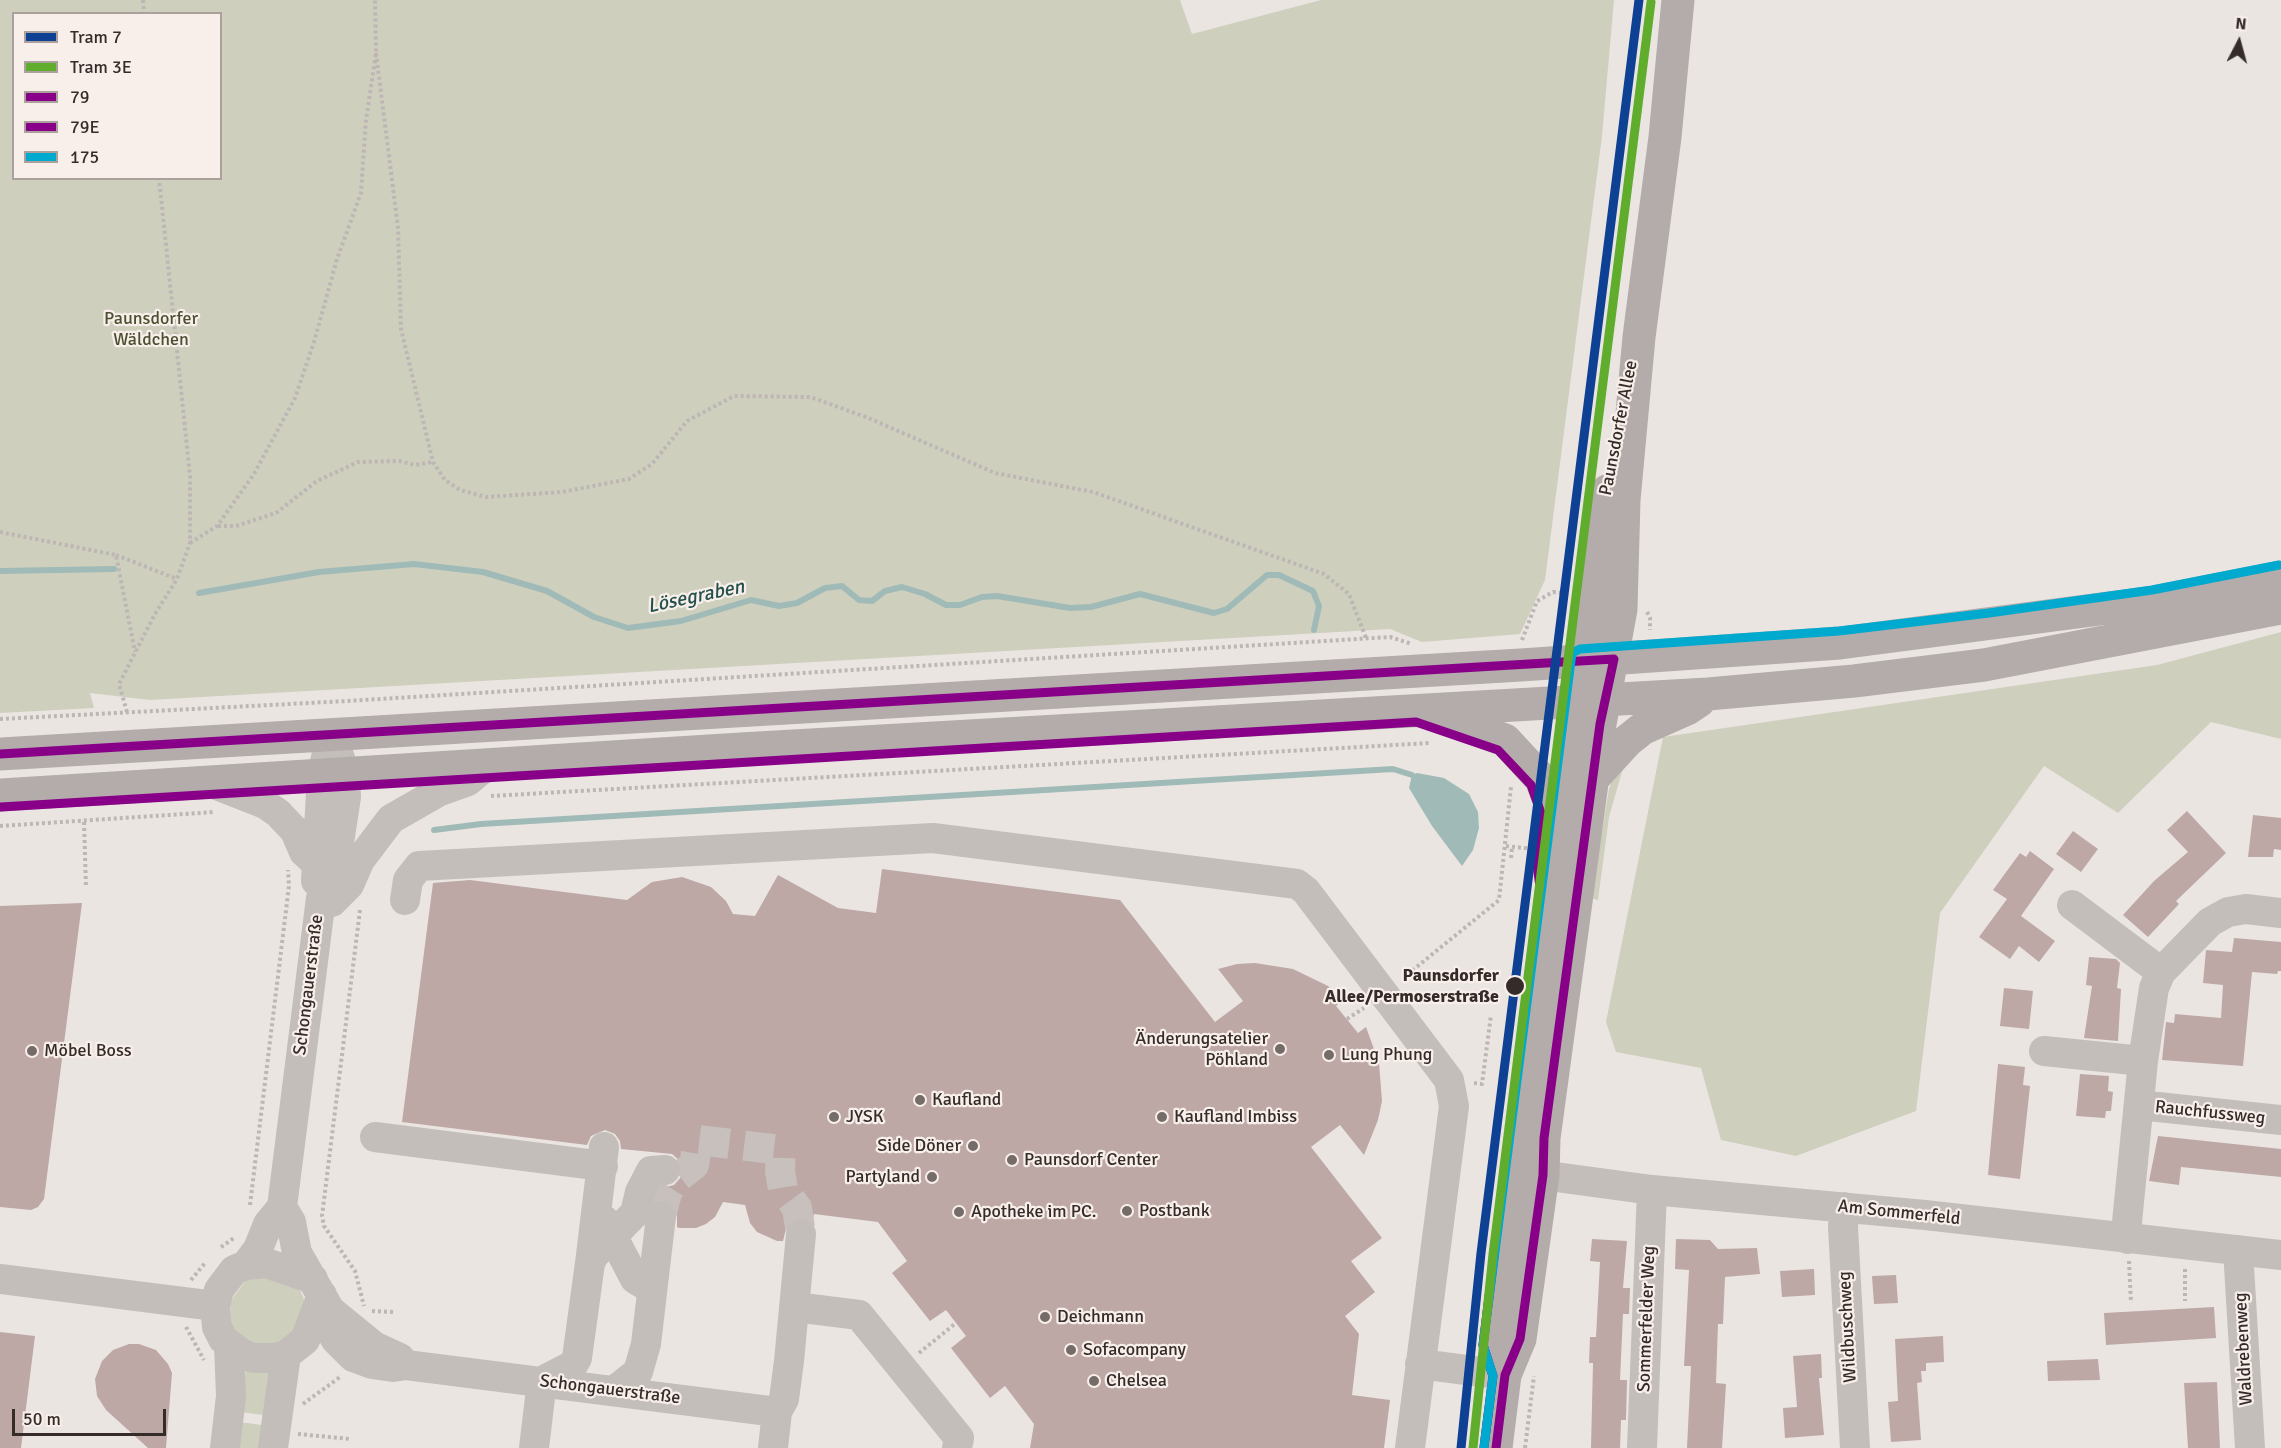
<!DOCTYPE html>
<html>
<head>
<meta charset="utf-8">
<style>
  body { margin:0 }
  #map { position:relative; width:2281px; height:1448px; overflow:hidden; background:#ebe5e2; font-family:Signika,sans-serif }
  canvas { display:block }
  .legend { position:absolute; left:12px; top:12px; width:210px; height:168px; box-sizing:border-box; background:#f8efea; border:2px solid #aaa19d; margin:0; padding:8px 10px; list-style:none; font-size:18px; color:#352b29 }
  .legend li { display:flex; align-items:center; gap:12px; height:30px }
  .legend b { width:30px; border:2px solid #aaa19d }
  .north { position:absolute; left:2209px; top:12px; width:60px; height:60px; -webkit-text-stroke:4px #f8efea; paint-order:stroke; rotate:6deg; font-size:16px; font-weight:700; line-height:24px; text-align:center; color:#352b29 }
  .north::after { content:''; display:block; margin:auto; width:21px; height:27px; background:#352b29; clip-path:polygon(50% 0,100% 100%,50% 72%,0 100%) }
  .scale { position:absolute; left:12px; top:1409px; width:154px; height:27px; box-sizing:border-box; border:3px solid #352b29; border-top:0; padding-left:8px; font-size:18px; line-height:21px; white-space:nowrap; color:#352b29; -webkit-text-stroke:4px #f8efea; paint-order:stroke }
</style>
</head>
<body>
<div id="map">
<canvas width="2281" height="1448"></canvas>
<ul class="legend">
<li><b style="height:8px;background:#0e4094"></b>Tram 7</li>
<li><b style="height:8px;background:#60ac2c"></b>Tram 3E</li>
<li><b style="height:8px;background:#808"></b>79</li>
<li><b style="height:8px;background:#808"></b>79E</li>
<li><b style="height:8px;background:#00a9ce"></b>175</li>
</ul>
<div class="north">N</div>
<div class="scale">50 m</div>
</div>
<script>
const ctx = document.querySelector('canvas').getContext('2d');
ctx.lineJoin = 'round';
function fillPath(path, color) { ctx.fillStyle = color; ctx.fill(path, 'evenodd'); }
const poly = rows => new Path2D(rows.map(r => 'M' + r).join(''));
function trace(path, color, width, dash) { ctx.strokeStyle = color; ctx.lineWidth = width; ctx.lineCap = dash ? 'butt' : 'round'; ctx.setLineDash(dash || []); ctx.stroke(path); }
function label(font, color, halo, rows, align = 'center') {
  ctx.font = font + ' Signika,sans-serif'; ctx.lineWidth = 4.5; ctx.setLineDash([]); ctx.textBaseline = 'middle'; ctx.strokeStyle = halo; ctx.fillStyle = color; for (const [text, x, y, turn = 0] of rows) {
    ctx.save(); ctx.translate(x, y); ctx.rotate((+turn || 0) * Math.PI / 180); ctx.textAlign = isNaN(turn) ? turn : align; if (halo) ctx.strokeText(text, 0, 0); ctx.fillText(text, 0, 0); ctx.restore();
  }
}
fillPath(poly([
  [0,0,1180,0,1192,34,1321,0,1614,0,1602,136,1545,580,1520,634,1422,642,1390,629,150,700,90,693,94,708,0,713],
  [14,14,220,14,220,178,14,178],
  [2281,632,2281,739,2211,722,2118,813,2044,766,1940,913,1916,1111,1796,1156,1721,1140,1701,1068,1616,1052,1606,1022,1663,737,2157,665],
  [1623,768,1609,817,1598,900,1591,898,1609,789,1614,774],
  [256,1275,293,1282,301,1292,306,1304,296,1340,260,1351,232,1327,230,1302,245,1281],
  [247,1362,276,1366,271,1416,240,1412],
  [239,1422,270,1426,267,1448,235,1448]
]), '#cfcfbe');
fillPath(poly([
  [1417,773,1444,778,1469,794,1478,812,1479,828,1473,850,1462,866,1432,826,1409,788,1412,775]
]), '#a0bbb7');
trace(poly([
  [0,571,114,569],
  [199,593,319,572,414,564,483,572,547,591,594,617,628,628,681,621,751,600,779,606,797,603,825,588,842,586,859,600,872,601,885,591,902,587,925,594,946,605,960,605,982,597,997,596,1070,608,1091,607,1140,594,1214,613,1227,609,1267,575,1279,575,1313,591,1319,606,1314,630],
  [434,830,481,824,1393,769,1412,775]
]), '#a0bbb7', 6);
fillPath(poly([
  [2187,811,2226,853,2176,901,2179,904,2148,937,2123,915,2154,881,2188,852,2167,830],
  [2253,815,2281,818,2281,850,2274,849,2273,857,2248,857],
  [2073,831,2098,849,2081,872,2056,854],
  [2030,851,2054,869,2021,916,2055,941,2039,962,2019,946,2010,959,1979,937,2007,899,1993,890,2020,853,2026,857],
  [882,869,1120,900,1215,1022,1243,1001,1218,969,1237,964,1255,963,1293,969,1328,986,1344,999,1336,1006,1358,1033,1366,1027,1379,1063,1382,1101,1378,1120,1364,1155,1340,1125,1311,1147,1382,1238,1351,1261,1375,1292,1345,1316,1359,1334,1352,1395,1390,1400,1384,1448,1030,1448,1034,1424,1005,1386,990,1398,951,1348,966,1336,946,1310,930,1321,892,1273,907,1261,878,1222,814,1214,812,1221,803,1217,793,1219,787,1225,783,1241,777,1241,757,1232,750,1223,745,1205,723,1202,715,1217,706,1224,696,1228,679,1228,677,1227,677,1210,672,1203,664,1199,656,1200,662,1188,674,1185,681,1177,680,1161,672,1154,621,1149,620,1141,615,1134,605,1130,591,1136,587,1145,402,1122,433,883,470,880,627,900,652,882,682,877,711,887,726,901,733,914,755,916,778,875,838,908,876,913],
  [82,903,44,1199,38,1207,31,1210,0,1207,0,906],
  [2234,938,2281,942,2281,971,2278,971,2277,974,2252,972,2243,1066,2162,1060,2166,1022,2174,1023,2175,1014,2221,1018,2223,985,2203,983,2206,950,2232,952],
  [2089,957,2116,959,2120,963,2117,988,2121,989,2118,1041,2084,1038,2092,986,2086,985],
  [2004,988,2033,991,2029,1029,2000,1026],
  [1998,1064,2025,1067,2023,1085,2030,1086,2020,1179,1988,1175],
  [2080,1074,2109,1076,2108,1091,2113,1092,2111,1111,2106,1111,2105,1118,2076,1116],
  [2158,1136,2281,1149,2281,1177,2181,1167,2179,1185,2149,1181],
  [1592,1239,1627,1241,1623,1288,1630,1288,1629,1314,1623,1314,1620,1380,1627,1380,1626,1420,1621,1420,1620,1448,1591,1448,1593,1363,1589,1363,1590,1337,1596,1337,1600,1262,1590,1261],
  [1676,1239,1710,1240,1718,1249,1757,1248,1760,1274,1725,1277,1723,1324,1718,1324,1716,1383,1726,1384,1722,1448,1687,1448,1691,1366,1684,1366,1689,1270,1675,1269],
  [1814,1269,1815,1295,1782,1297,1780,1271],
  [1896,1275,1898,1303,1874,1304,1872,1276],
  [2214,1307,2216,1338,2106,1345,2104,1313],
  [0,1332,35,1336,21,1448,0,1448],
  [1943,1336,1944,1362,1926,1363,1926,1371,1921,1371,1922,1382,1917,1383,1921,1440,1891,1442,1888,1402,1898,1401,1895,1339],
  [129,1344,139,1344,156,1350,168,1364,172,1373,166,1448,148,1448,106,1410,97,1396,95,1379,102,1361,113,1350],
  [1821,1354,1822,1378,1819,1378,1824,1435,1785,1438,1783,1408,1797,1407,1793,1356],
  [2098,1359,2100,1380,2048,1381,2047,1361],
  [2217,1382,2220,1448,2188,1448,2184,1383]
]), '#bda8a6');
trace(poly([
  [661,1216,667,1193,676,1179,694,1165,698,1140,781,1150,780,1171,783,1189,797,1208,801,1234]
]), '#c7c0bd', 30, [30, 15]);
trace(poly([
  [143,0,144,14],
  [376,53,398,228,401,329,433,462,445,480,460,490,486,497,562,492,629,479,652,464,687,421,734,396,810,397,866,417,995,473,1093,492,1324,574,1349,594,1366,638],
  [218,526,236,526,276,513,317,481,358,462,399,461,415,465,433,462],
  [0,532,116,555,135,652],
  [190,543,217,526,254,474,295,398,314,342,337,259,361,193,366,120,376,53,375,0],
  [116,555,177,579],
  [1647,612,1650,618,1650,630],
  [1522,640,1537,601,1553,592,1566,593],
  [127,712,119,684,155,614,177,579,190,543,190,476,159,178],
  [0,719,347,701,1390,637,1412,644],
  [491,796,1430,743],
  [84,822,86,887],
  [0,826,215,812],
  [1506,846,1533,849],
  [1511,858,1512,847],
  [360,910,322,1216,324,1226,355,1271,364,1306],
  [1403,978,1499,900,1511,787],
  [1347,1019,1364,1008],
  [1474,1083,1482,1084,1491,1015],
  [250,1205,289,886,288,870],
  [221,1247,234,1238],
  [2129,1261,2131,1303],
  [2185,1269,2185,1301],
  [191,1280,205,1263],
  [372,1311,393,1312],
  [186,1327,204,1360],
  [919,1353,956,1323],
  [303,1404,340,1377],
  [298,1434,350,1439],
  [1525,1448,1534,1376]
]), '#bdb6b4', 4, [3, 3]);
trace(poly([
  [209,782,265,804,278,813,295,831,304,852,317,864],
  [316,881,322,775,327,753],
  [405,900,408,880,419,866,933,838,1297,884,1306,891,1449,1080,1454,1106,1410,1448],
  [332,902,349,885,360,860,391,819,440,791,468,781,487,765],
  [2072,905,2161,972],
  [2044,1051,2143,1061],
  [2139,1105,2281,1120],
  [375,1137,603,1166],
  [1519,1172,1652,1190,1925,1215,2281,1255],
  [282,1207,291,1222,297,1253,330,1310,374,1346,400,1358],
  [1844,1207,1843,1227,1855,1448],
  [604,1220,635,1279,652,1289],
  [2128,1239,2127,1222,2143,1061,2154,988,2161,972,2210,922,2228,912,2246,909,2281,913],
  [2238,1250,2250,1448],
  [590,1263,604,1147],
  [246,1265,258,1249,268,1224,282,1207,321,898,333,882,346,797,345,774,332,734],
  [0,1279,215,1306],
  [313,1279,266,1263,246,1265,234,1270,219,1290,215,1306,217,1327,223,1339,241,1353,253,1358,275,1358,286,1355,305,1340,322,1295],
  [795,1307,859,1315,959,1438,957,1448],
  [330,1310,330,1330,336,1340,353,1357,372,1364,393,1367,406,1365,777,1412],
  [1420,1364,1505,1375],
  [542,1381,573,1365,577,1358,590,1263,594,1255,635,1213,640,1192,651,1171,665,1170],
  [615,1390,638,1372,646,1344,661,1216],
  [225,1448,231,1396,229,1346],
  [273,1448,286,1355],
  [534,1448,542,1381],
  [773,1448,777,1412,784,1399,789,1361,801,1234],
  [1642,1448,1652,1190]
]), '#c4bebb', 30);
trace(poly([
  [1437,716,1505,740,1541,779,1553,811,1552,828],
  [0,754,1521,665,1840,643,2154,602,2281,577],
  [1595,776,1627,741,1642,729,1687,709,1699,701],
  [0,795,741,749,1708,694,1854,681,1984,665,2281,608],
  [1505,1375,1495,1346,1552,887,1560,846,1575,701,1607,491],
  [1496,1448,1505,1375,1520,1339,1543,1175,1544,1138,1600,724,1621,609,1624,500,1639,337,1665,137,1678,0]
]), '#b3acaa', 33);
trace(poly([
  [0,754,1614,659,1600,724,1544,1138,1543,1175,1520,1339,1505,1375,1496,1448]
]), '#808', 9);
trace(poly([
  [1,807,1416,722,1498,750,1531,785,1541,813,1537,865,1540,887,1483,1345,1493,1376,1484,1447]
]), '#808', 9);
trace(poly([
  [1484,1447,1493,1376,1483,1345,1572,653,1580,649,1839,631,1989,613,2152,590,2279,565]
]), '#00a9ce', 9);
trace(poly([
  [1461,1448,1481,1253,1639,0]
]), '#0e4094', 9);
trace(poly([
  [1473,1448,1493,1254,1651,2]
]), '#60ac2c', 9);
for (const [x, y, r, color] of [
  [1515,986,10,"#352b29"],
  [1280,1049,6,"#756c6a"],
  [32,1051,6,"#756c6a"],
  [1329,1055,6,"#756c6a"],
  [920,1100,6,"#756c6a"],
  [834,1117,6,"#756c6a"],
  [1162,1117,6,"#756c6a"],
  [973,1146,6,"#756c6a"],
  [1012,1160,6,"#756c6a"],
  [932,1177,6,"#756c6a"],
  [1127,1211,6,"#756c6a"],
  [959,1212,6,"#756c6a"],
  [1045,1317,6,"#756c6a"],
  [1071,1350,6,"#756c6a"],
  [1094,1381,6,"#756c6a"]
]) { const dot = new Path2D(); dot.arc(x, y, r, 0, 2 * Math.PI); ctx.fillStyle = color; ctx.fill(dot); trace(dot, '#f8efea', 2); }
label('18px', '#4a5030', '#f8efea', [
  ["Paunsdorfer",151,319],
  ["Wäldchen",151,340]
]);
label('18px', '#352b29', '#f8efea', [
  ["Paunsdorfer Allee",1619,428,-79],
  ["Schongauerstraße",309,985,-83],
  ["Rauchfussweg",2210,1113,6],
  ["Am Sommerfeld",1899,1213,6],
  ["Sommerfelder Weg",1647,1319,-88],
  ["Wildbuschweg",1848,1327,-93],
  ["Waldrebenweg",2244,1349,-93],
  ["Schongauerstraße",610,1390,7]
]);
label('bold 18px', '#352b29', '#f8efea', [
  ["Paunsdorfer",1499,976],
  ["Allee/Permoserstraße",1499,997]
], 'right');
label('18px', '#352b29', '#f8efea', [
  ["Änderungsatelier",1268,1039,"right"],
  ["Pöhland",1268,1060,"right"],
  ["Möbel Boss",44,1051],
  ["Lung Phung",1341,1055],
  ["Kaufland",932,1100],
  ["JYSK",846,1117],
  ["Kaufland Imbiss",1174,1117],
  ["Side Döner",961,1146,"right"],
  ["Paunsdorf Center",1024,1160],
  ["Partyland",920,1177,"right"],
  ["Postbank",1139,1211],
  ["Apotheke im PC.",971,1212],
  ["Deichmann",1057,1317],
  ["Sofacompany",1083,1350],
  ["Chelsea",1106,1381]
], 'left');
label('italic 20px', '#24514d', '#f8efea', [
  ["Lösegraben",696,597,-12]
]);
</script>
</body>
</html>
